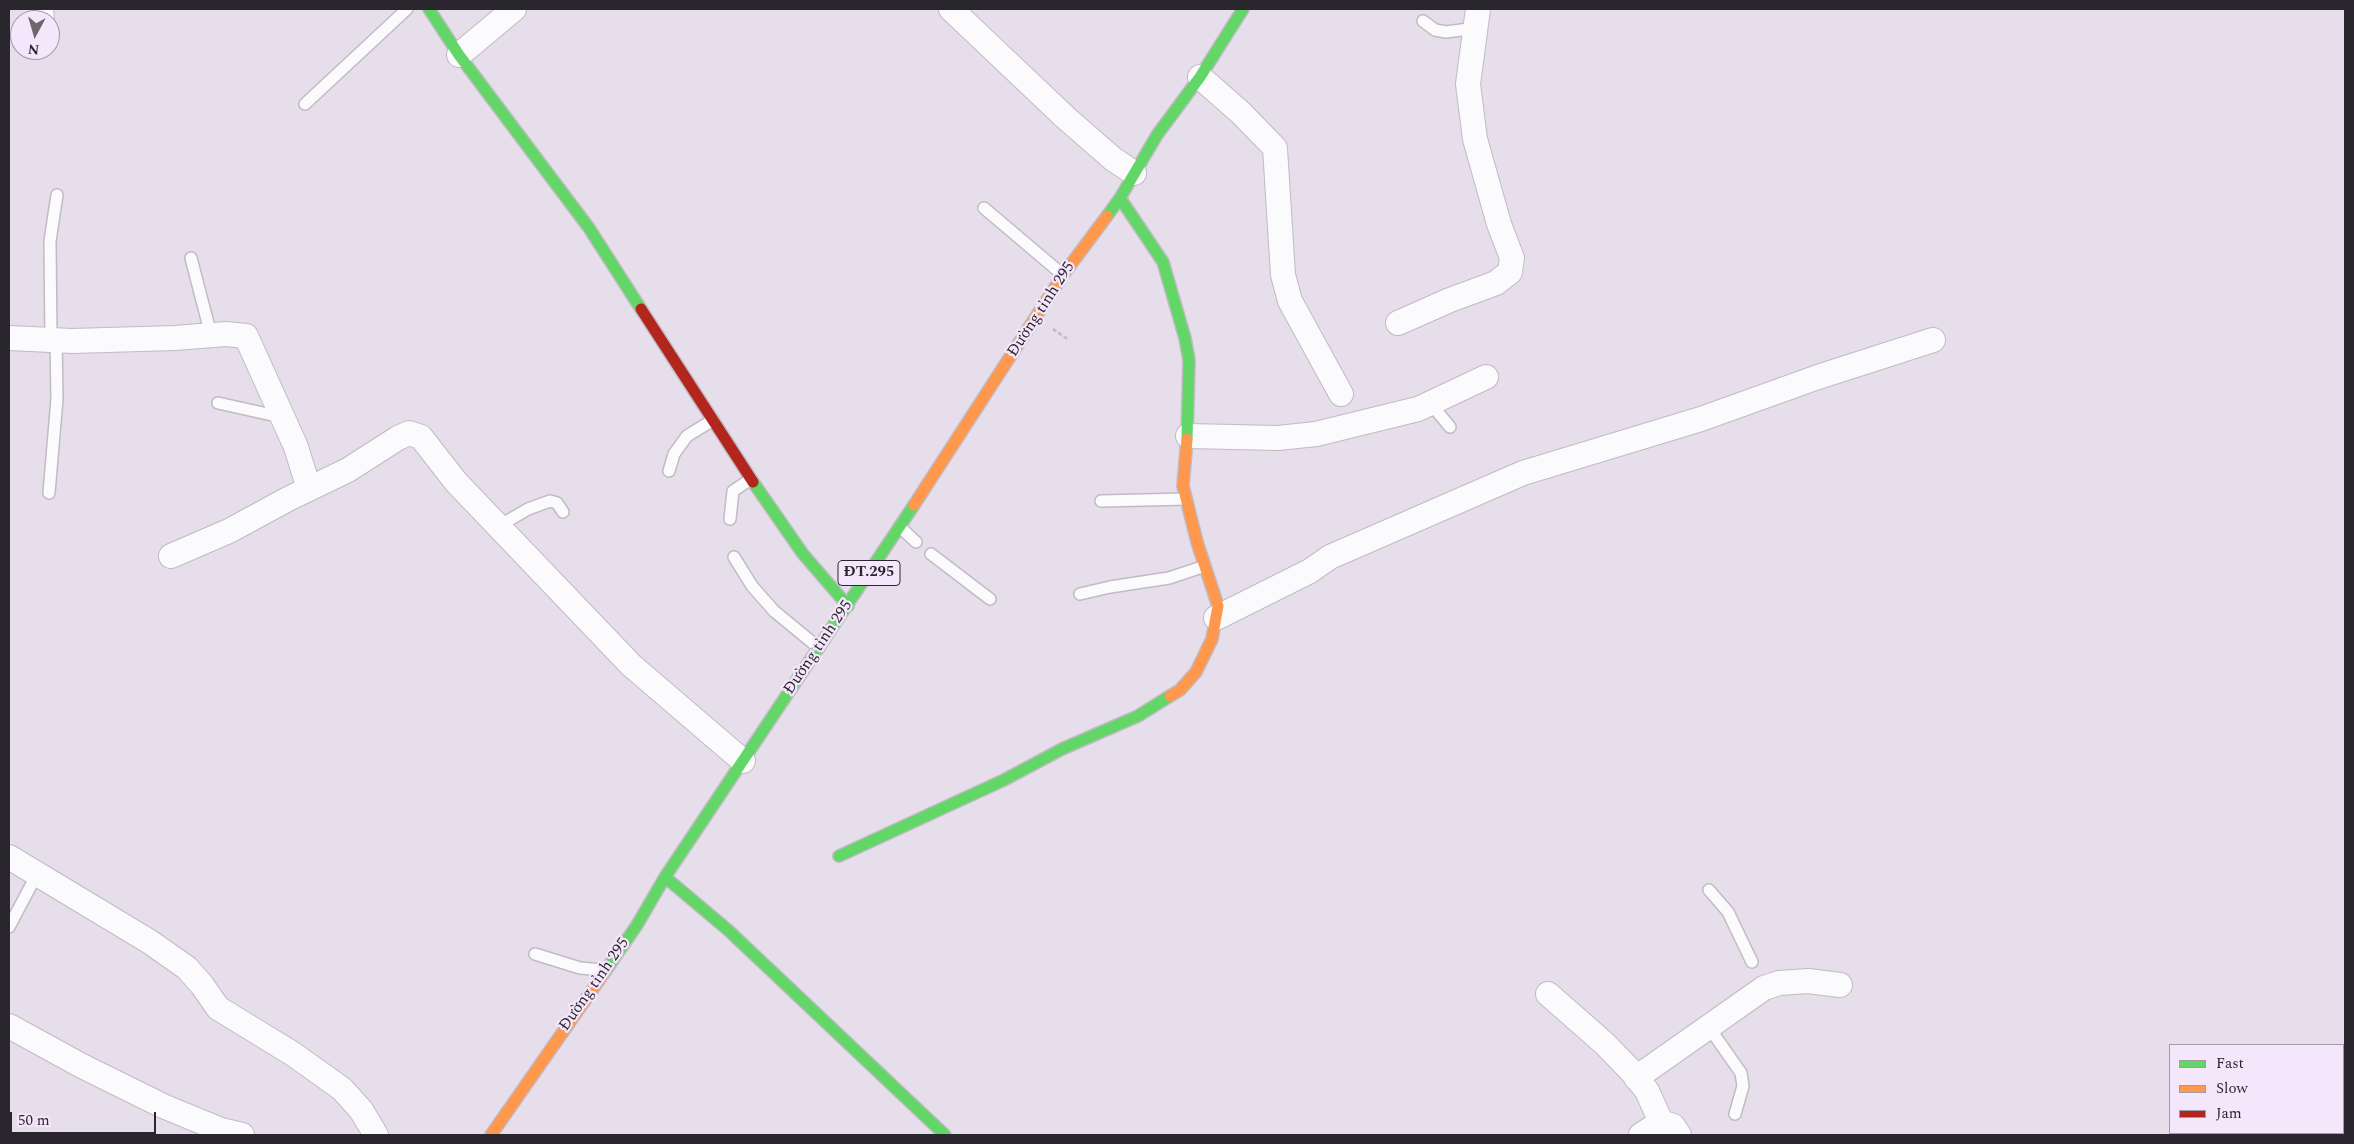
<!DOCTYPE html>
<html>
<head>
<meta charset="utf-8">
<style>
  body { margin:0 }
  #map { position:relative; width:2354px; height:1144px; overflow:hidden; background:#e6deea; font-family:Spectral,serif }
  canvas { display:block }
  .frame { position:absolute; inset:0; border:10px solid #2a262d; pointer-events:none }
  .legend { position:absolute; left:2169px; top:1044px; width:175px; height:90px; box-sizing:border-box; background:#f4e7fb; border:1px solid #a39aa9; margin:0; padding:6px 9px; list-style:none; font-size:15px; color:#2a262d }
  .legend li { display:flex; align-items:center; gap:10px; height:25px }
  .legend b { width:25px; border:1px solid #a39aa9 }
  .north { position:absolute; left:10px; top:10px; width:50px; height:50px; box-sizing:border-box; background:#f4e7fb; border:1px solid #a39aa9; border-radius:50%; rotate:186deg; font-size:14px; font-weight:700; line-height:20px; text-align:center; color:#2a262d }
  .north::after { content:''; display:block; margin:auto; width:18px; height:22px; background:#6c666f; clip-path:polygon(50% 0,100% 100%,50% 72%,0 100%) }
  .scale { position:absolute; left:10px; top:1112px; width:146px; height:22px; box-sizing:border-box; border:2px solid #2a262d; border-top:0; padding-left:6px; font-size:15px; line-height:18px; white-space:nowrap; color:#2a262d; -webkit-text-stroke:4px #f4e7fb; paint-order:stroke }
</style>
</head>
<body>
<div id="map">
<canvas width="2354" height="1144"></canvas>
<div class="frame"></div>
<ul class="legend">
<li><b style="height:6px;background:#63d668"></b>Fast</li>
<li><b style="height:6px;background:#ff974d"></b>Slow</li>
<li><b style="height:6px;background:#b3261e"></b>Jam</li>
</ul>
<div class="north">N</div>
<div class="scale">50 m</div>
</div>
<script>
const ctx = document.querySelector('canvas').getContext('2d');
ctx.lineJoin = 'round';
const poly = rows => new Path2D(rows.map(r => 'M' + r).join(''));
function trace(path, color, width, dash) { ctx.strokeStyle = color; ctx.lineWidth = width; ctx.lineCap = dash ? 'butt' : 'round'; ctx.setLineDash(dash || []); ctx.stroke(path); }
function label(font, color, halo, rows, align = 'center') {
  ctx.font = font + ' Spectral,serif'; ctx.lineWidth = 4.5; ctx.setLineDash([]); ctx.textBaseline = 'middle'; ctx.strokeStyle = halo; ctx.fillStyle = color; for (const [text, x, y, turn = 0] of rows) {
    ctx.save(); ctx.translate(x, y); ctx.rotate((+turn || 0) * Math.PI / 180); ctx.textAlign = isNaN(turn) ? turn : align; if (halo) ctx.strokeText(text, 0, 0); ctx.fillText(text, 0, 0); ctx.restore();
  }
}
const lane = poly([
  [1423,21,1435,30,1446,32,1476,28],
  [305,104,407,9],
  [984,208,1063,275],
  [191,258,211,335],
  [51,340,50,241,57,195],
  [218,403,281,417],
  [1431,404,1450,427],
  [669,471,674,454,687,436,713,420],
  [49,493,57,399,56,340],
  [1101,501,1186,499],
  [730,519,733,491,751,479],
  [499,526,528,509,550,501,557,503,563,512],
  [900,527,916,542],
  [931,554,990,599],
  [734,557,752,586,774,611,819,648],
  [1080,594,1110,587,1169,578,1205,566],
  [1709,890,1728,912,1752,962],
  [9,927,37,874],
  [535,954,580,968,603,970],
  [1708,1026,1741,1073,1743,1086,1735,1114]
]);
const street = poly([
  [41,9,42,20],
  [951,9,1066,118,1113,159,1134,173],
  [459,55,514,9],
  [1200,77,1241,113,1275,148,1283,275,1290,301,1341,394],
  [1398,323,1450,300,1496,283,1510,272,1512,258,1499,224,1475,139,1468,84,1478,9],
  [9,338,72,341,175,338,226,334,246,336,296,447,309,489],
  [1188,436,1278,438,1316,434,1418,409,1486,377],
  [171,556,229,531,288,499,348,470,398,438,409,433,421,437,456,482,631,665,743,761],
  [1216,618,1310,571,1330,557,1523,473,1701,419,1818,377,1933,340],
  [9,857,150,942,187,968,202,985,218,1008,293,1054,342,1089,361,1110,376,1135],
  [1548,994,1605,1044,1633,1073,1647,1091,1661,1122],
  [9,1026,82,1066,163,1106,221,1130,242,1135],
  [1636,1078,1764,988,1779,983,1808,981,1840,985],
  [1641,1135,1661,1122,1673,1126,1679,1135]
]);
const fast = poly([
  [429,9,459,55,589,228,641,309],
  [1120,198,1163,262,1185,338,1189,360,1187,439],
  [1107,216,1120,198,1157,135,1200,77,1243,9],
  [753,482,803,554,848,606],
  [839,856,1004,780,1062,749,1138,716,1170,696],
  [665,877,728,930,945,1135],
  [604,973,637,925,665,877,914,505]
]);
const slow = poly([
  [914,505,1063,275,1107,216],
  [1170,696,1180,690,1196,672,1212,639,1218,606,1197,542,1183,486,1187,439],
  [491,1135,604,973]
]);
const jam = poly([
  [641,309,753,482]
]);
trace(lane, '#c1bbc4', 14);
trace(street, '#c1bbc4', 26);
trace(fast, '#c1bbc4', 14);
trace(slow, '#c1bbc4', 14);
trace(jam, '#c1bbc4', 14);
trace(poly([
  [1053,329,1069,340]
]), '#c4c1c5', 3, [4, 2.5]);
trace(lane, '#fbfafc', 11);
trace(street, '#fbfafc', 24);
trace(fast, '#63d668', 11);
trace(slow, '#ff974d', 11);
trace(jam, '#b3261e', 11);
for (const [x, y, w] of [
  [869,573,62]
]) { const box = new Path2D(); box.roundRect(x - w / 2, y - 12.5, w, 25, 4); ctx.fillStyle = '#f4e7fb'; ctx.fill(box); trace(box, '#2a262d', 1); }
label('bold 15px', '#2a262d', null, [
  ["ĐT.295",869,573]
]);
label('16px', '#2a262d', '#f4e7fb', [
  ["Đường tỉnh 295",1042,310,-57],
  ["Đường tỉnh 295",819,648,-56],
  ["Đường tỉnh 295",595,985,-55]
]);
</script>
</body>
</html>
